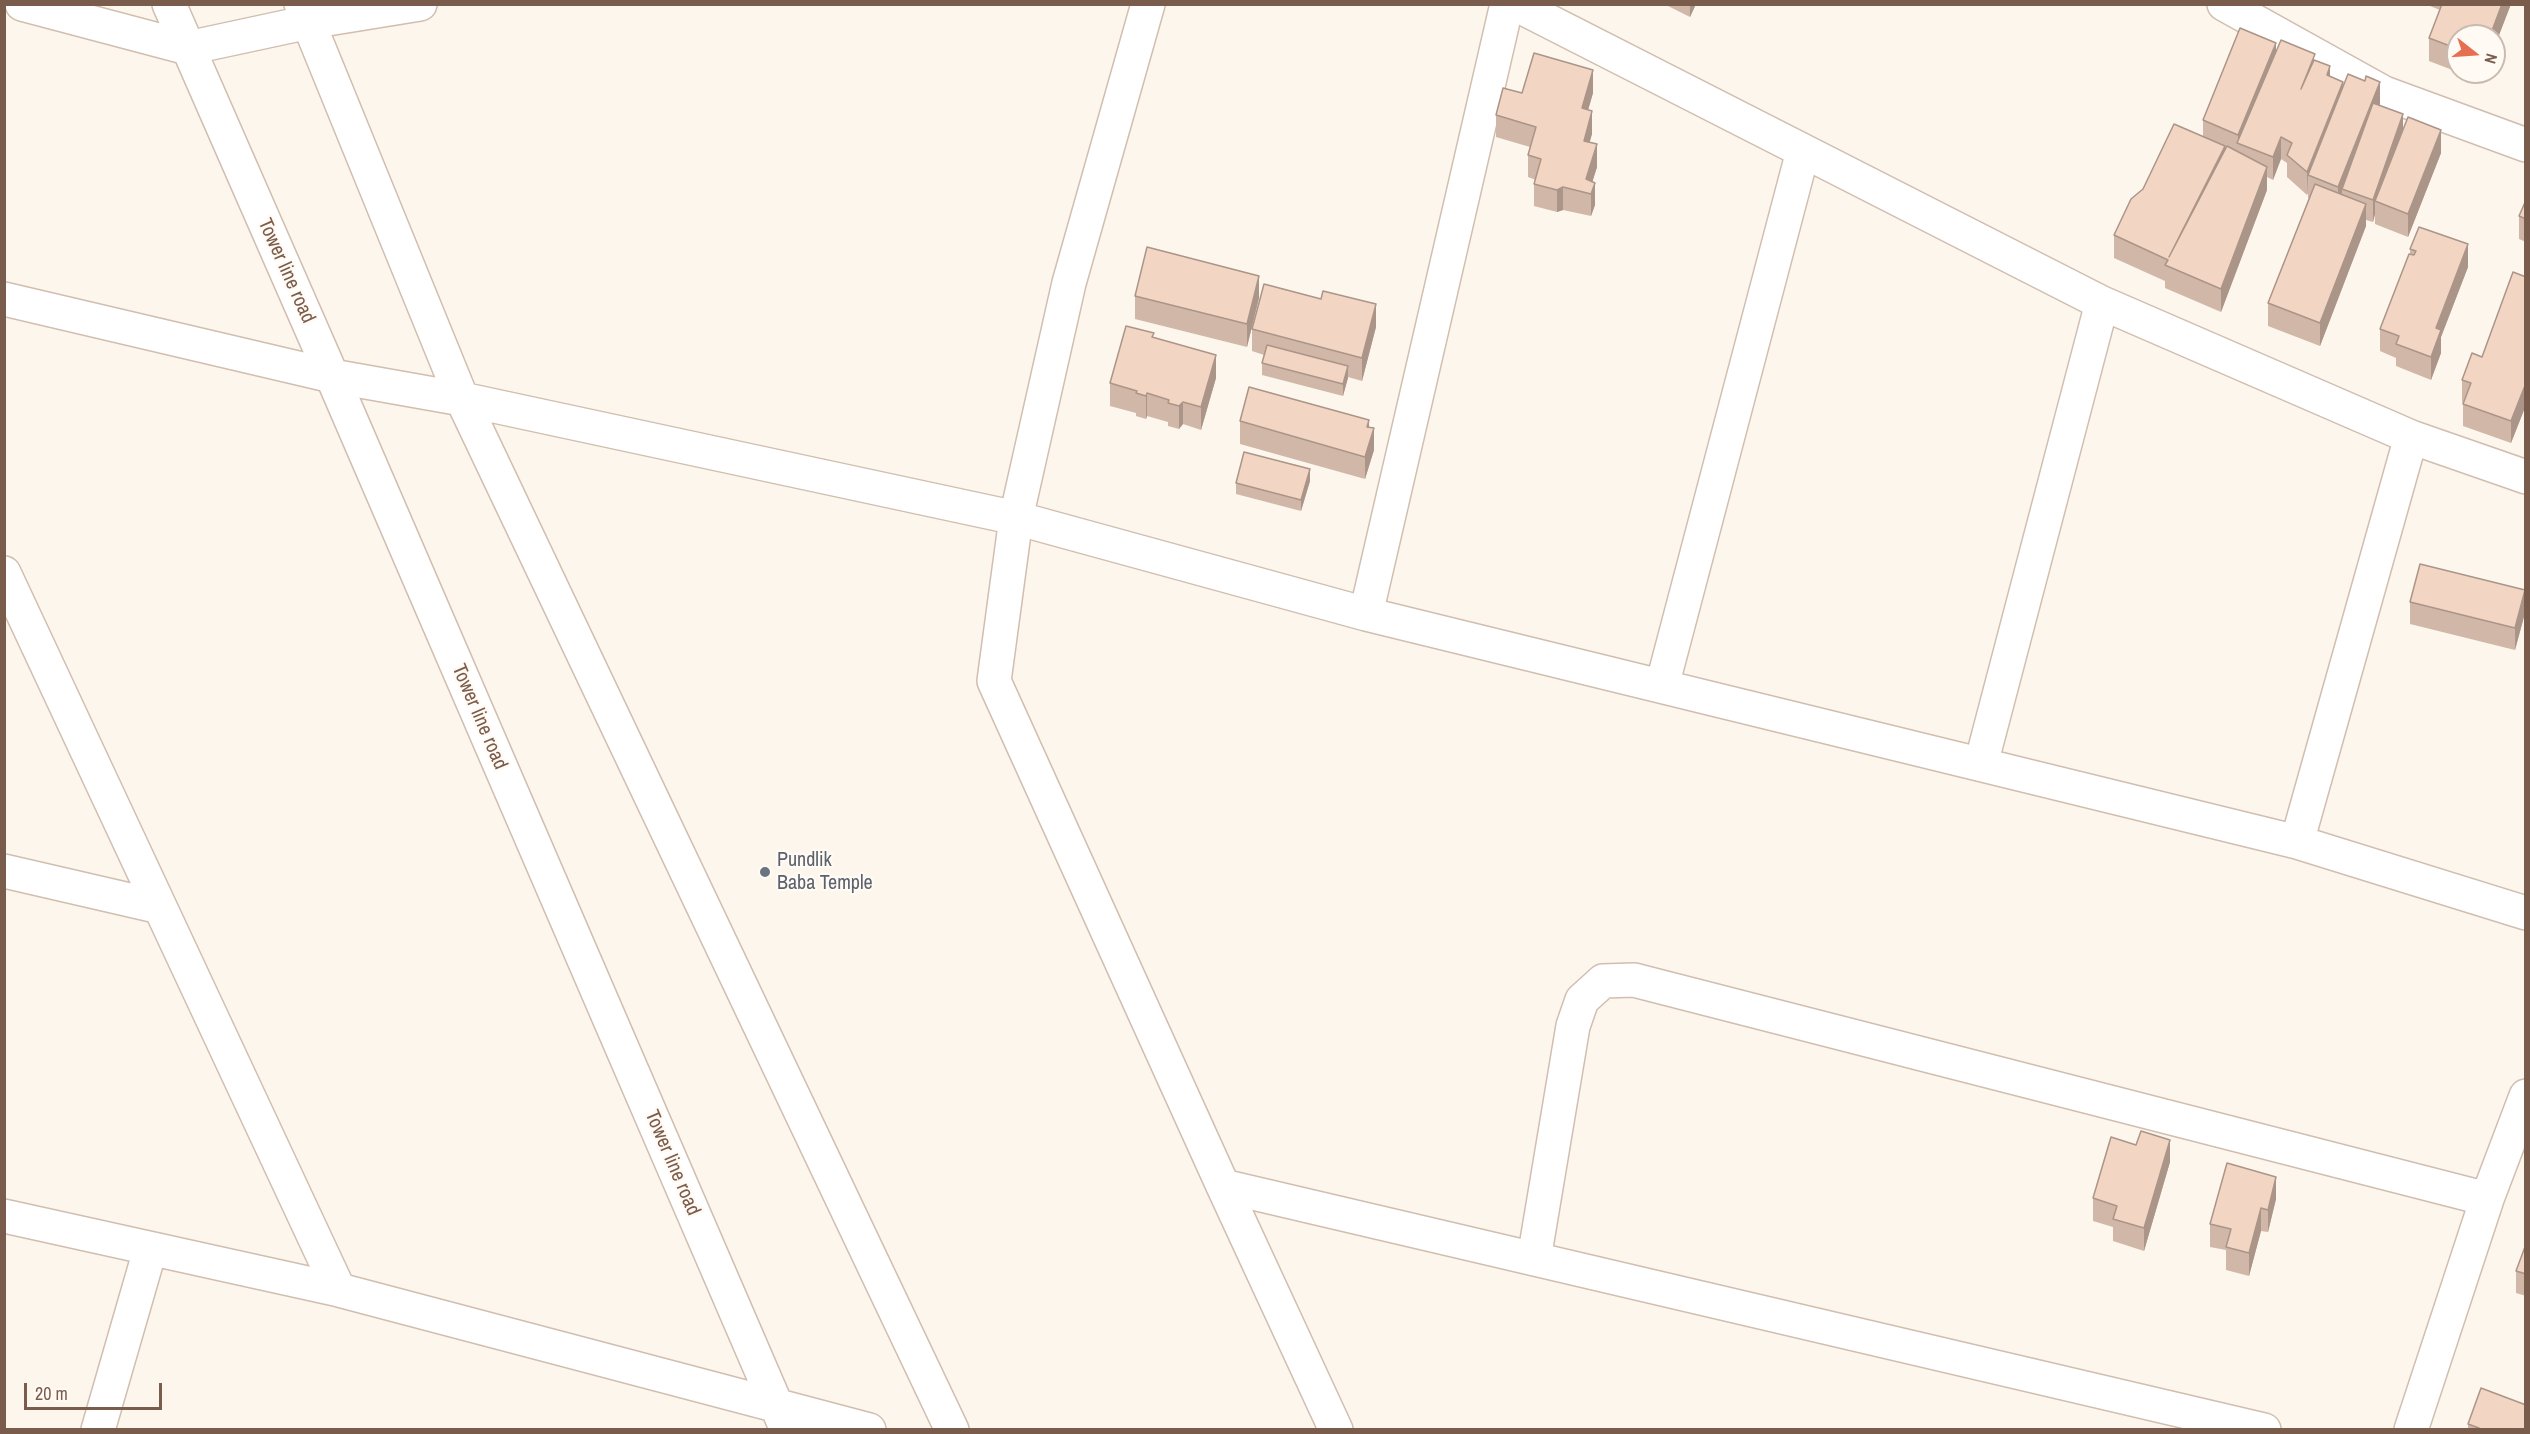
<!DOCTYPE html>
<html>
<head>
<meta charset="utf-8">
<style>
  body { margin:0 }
  #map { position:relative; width:2530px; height:1434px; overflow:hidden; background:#fdf6ec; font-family:"Archivo Narrow",sans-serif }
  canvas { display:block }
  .frame { position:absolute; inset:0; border:6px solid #7a5c4d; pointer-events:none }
  .north { position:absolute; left:2446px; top:24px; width:60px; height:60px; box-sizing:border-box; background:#fffaf3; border:2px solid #cabbb1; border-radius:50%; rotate:107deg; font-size:16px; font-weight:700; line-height:24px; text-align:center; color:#7a5c4d }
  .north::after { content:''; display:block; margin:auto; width:21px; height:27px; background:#e76f51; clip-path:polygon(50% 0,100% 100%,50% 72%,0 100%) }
  .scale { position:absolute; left:24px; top:1383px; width:138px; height:27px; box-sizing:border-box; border:3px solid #7a5c4d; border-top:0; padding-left:8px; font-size:18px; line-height:21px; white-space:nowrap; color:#7a5c4d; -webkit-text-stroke:4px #fffaf3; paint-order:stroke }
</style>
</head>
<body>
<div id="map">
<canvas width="2530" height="1434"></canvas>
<div class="frame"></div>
<div class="north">N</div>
<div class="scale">20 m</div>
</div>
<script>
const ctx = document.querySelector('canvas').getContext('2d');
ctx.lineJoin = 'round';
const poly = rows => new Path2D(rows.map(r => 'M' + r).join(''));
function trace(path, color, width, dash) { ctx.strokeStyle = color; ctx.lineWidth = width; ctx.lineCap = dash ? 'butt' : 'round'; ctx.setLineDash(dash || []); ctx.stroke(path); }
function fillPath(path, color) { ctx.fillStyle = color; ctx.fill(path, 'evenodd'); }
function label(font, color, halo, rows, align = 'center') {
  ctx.font = font + ' "Archivo Narrow",sans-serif'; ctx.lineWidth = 4.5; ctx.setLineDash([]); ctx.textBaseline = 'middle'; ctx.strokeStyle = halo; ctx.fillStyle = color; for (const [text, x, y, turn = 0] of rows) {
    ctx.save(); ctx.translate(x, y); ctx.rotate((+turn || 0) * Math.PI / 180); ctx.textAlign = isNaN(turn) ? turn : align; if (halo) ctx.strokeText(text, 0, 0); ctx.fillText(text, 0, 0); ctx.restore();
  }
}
const street = poly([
  [22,4,188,48,309,22,420,4],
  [169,4,332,376,787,1430],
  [301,4,462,399,952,1430],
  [1148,4,1069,283,1016,518,994,681,1223,1186,1336,1430],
  [1515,4,2102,303,2411,437],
  [2224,4,2384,93,2526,145],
  [4,299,332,376,462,399,1016,518,1366,614,2297,842,2411,437,2526,477],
  [4,573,339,1290],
  [1366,614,1507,4],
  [1662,686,1803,151],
  [1981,764,2102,303],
  [2297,842,2526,913],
  [4,871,160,907],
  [1223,1186,2264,1430],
  [4,1216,339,1290,869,1430],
  [1534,1259,1573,1026,1582,1000,1603,981,1634,980,2487,1199],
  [98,1430,150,1250],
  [2411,1430,2487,1199,2526,1096]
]);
trace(street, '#d1beb0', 36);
trace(street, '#fff', 33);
fillPath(poly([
  [1664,4,1696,4,1690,17],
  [2430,4,2511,4,2494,48,2494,36,2458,36,2458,72,2485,72,2481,81,2429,61,2429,38,2440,10,2430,6],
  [2276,52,2315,61,2330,77,2343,86,2380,104,2379,105,2403,131,2441,153,2408,237,2375,224,2375,214,2373,222,2366,220,2366,226,2320,346,2268,326,2268,303,2309,198,2308,198,2308,193,2307,195,2287,177,2287,163,2281,159,2273,180,2267,177,2267,190,2221,312,2165,288,2165,281,2114,258,2114,235,2203,136,2203,120],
  [1522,93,1593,93,1588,110,1592,134,1589,142,1597,167,1592,182,1595,205,1591,216,1563,210,1557,212,1534,206,1534,184,1536,180,1528,177,1528,155,1530,147,1496,137,1496,115],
  [2526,200,2526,242,2519,239,2519,216],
  [2410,249,2468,267,2441,337,2441,353,2431,380,2396,366,2396,358,2380,351,2380,329,2410,254],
  [2526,277,2526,405,2511,443,2463,426,2463,403,2462,402,2462,380,2482,357],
  [1135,296,1259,298,1247,347,1135,319],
  [1376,327,1362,381,1348,377,1343,396,1262,375,1262,363,1264,355,1252,351,1252,329],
  [1154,338,1216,378,1201,430,1183,424,1179,429,1168,426,1168,422,1147,416,1146,419,1136,416,1136,413,1110,406,1110,383],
  [1240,421,1369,427,1374,450,1365,479,1240,444],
  [1310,481,1301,511,1236,494,1236,483],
  [2410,602,2525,613,2515,650,2410,624],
  [2170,1162,2144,1251,2113,1241,2113,1227,2093,1221,2093,1198],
  [2276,1199,2268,1232,2261,1231,2249,1276,2226,1270,2226,1250,2210,1247,2210,1224],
  [2526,1244,2526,1296,2516,1293,2516,1271],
  [2468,1424,2526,1430,2468,1430]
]), '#d1b7a8');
fillPath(poly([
  [1690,4,1696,4,1690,17],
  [2502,4,2511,4,2494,48,2494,36,2490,36],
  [2276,43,2276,66,2238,143,2238,135],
  [2330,66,2330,89,2327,75],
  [1593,70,1593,93,1582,131,1582,108],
  [2481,72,2485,72,2481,81],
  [2343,82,2343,104,2308,175,2307,195,2307,172],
  [2380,82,2380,104,2346,190,2342,189,2342,199,2338,209,2338,187],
  [1592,111,1592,134,1584,163,1584,141],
  [2403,114,2403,136,2375,201,2375,214,2373,222,2373,200],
  [2441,130,2441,153,2408,237,2408,214],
  [2281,137,2281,159,2273,180,2273,157],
  [1597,144,1597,167,1589,193,1586,179],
  [2225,146,2225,168,2169,257],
  [2267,167,2267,190,2221,312,2221,289],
  [1595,183,1595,205,1591,216,1591,194],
  [1563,187,1563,210,1557,212,1557,190],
  [2366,204,2366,226,2320,346,2320,323],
  [2468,244,2468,267,2441,337,2441,353,2431,380,2431,357,2436,328],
  [1259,276,1259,298,1247,347,1247,324],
  [1376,304,1376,327,1362,381,1362,358],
  [1216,355,1216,378,1201,430,1201,407],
  [1348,366,1348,378,1343,396,1343,384],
  [2526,383,2526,405,2511,443,2511,421],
  [1147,393,1147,416,1146,419,1146,396],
  [1183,402,1183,424,1179,429,1179,406],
  [1369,420,1369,443,1374,428,1374,450,1365,479,1365,457,1367,427],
  [1310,469,1310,481,1301,511,1301,500],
  [2525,590,2525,613,2515,650,2515,628],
  [2170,1140,2170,1162,2144,1251,2144,1228],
  [2276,1177,2276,1199,2268,1232,2268,1210],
  [2261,1208,2261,1231,2249,1276,2249,1253]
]), '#aa9588');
const building = poly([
  [2442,4,2502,4,2490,36,2458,36,2458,49,2429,38,2442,4],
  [2240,28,2276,43,2238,135,2203,120,2240,28],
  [2281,40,2315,54,2301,89,2314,60,2330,66,2327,75,2343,82,2307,172,2287,155,2292,143,2281,137,2273,157,2237,143,2281,40],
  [1534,53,1593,70,1582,108,1592,111,1584,141,1597,144,1586,179,1595,183,1591,194,1563,187,1557,190,1534,184,1541,159,1528,155,1536,127,1496,115,1503,88,1522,93,1534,53],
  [2348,74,2365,81,2366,76,2380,82,2338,187,2308,175,2348,74],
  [2373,103,2403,114,2373,200,2342,189,2373,103],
  [2408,117,2441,130,2408,214,2375,201,2408,117],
  [2174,124,2225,146,2169,257,2227,146,2267,167,2221,289,2165,265,2168,260,2114,235,2131,199,2143,189,2174,124],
  [2315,184,2366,204,2320,323,2268,303,2315,184],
  [2526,200,2526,219,2519,216,2526,200],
  [2419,227,2468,244,2436,328,2441,330,2431,357,2396,344,2399,336,2380,329,2409,254,2414,255,2416,251,2410,249,2419,227],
  [1147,247,1259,276,1247,324,1135,296,1147,247],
  [2513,272,2526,277,2526,383,2511,421,2463,404,2471,383,2462,380,2472,353,2482,357,2513,272],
  [1264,284,1321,299,1323,291,1376,304,1362,358,1252,329,1264,284],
  [1126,326,1154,333,1152,337,1216,355,1201,407,1183,402,1179,406,1168,403,1169,400,1147,393,1146,396,1136,393,1137,391,1110,383,1126,326],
  [1267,345,1348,366,1343,384,1262,363,1267,345],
  [1249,387,1369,420,1367,427,1374,428,1365,457,1240,421,1249,387],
  [1244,452,1310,469,1301,500,1236,483,1244,452],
  [2420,564,2525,590,2515,628,2410,602,2420,564],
  [2141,1131,2170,1140,2144,1228,2113,1219,2117,1206,2093,1198,2111,1137,2136,1145,2141,1131],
  [2227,1163,2276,1177,2268,1210,2261,1208,2249,1253,2226,1247,2231,1229,2210,1224,2227,1163],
  [2526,1244,2526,1274,2516,1271,2526,1244],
  [2481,1388,2526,1405,2526,1430,2479,1430,2479,1428,2468,1424,2481,1388]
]);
fillPath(building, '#f3d5c3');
trace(building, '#aa9588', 1.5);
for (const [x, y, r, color] of [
  [765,872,6,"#6b7280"]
]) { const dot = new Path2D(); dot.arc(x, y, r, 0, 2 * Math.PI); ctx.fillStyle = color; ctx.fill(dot); trace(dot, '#fffaf3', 2); }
label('20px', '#7a5c4d', '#fffaf3', [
  ["Tower line road",286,271,66],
  ["Tower line road",479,717,67],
  ["Tower line road",672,1163,67]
]);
label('20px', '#5b616d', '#fffaf3', [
  ["Pundlik",777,861],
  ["Baba Temple",777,884]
], 'left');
</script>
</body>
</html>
